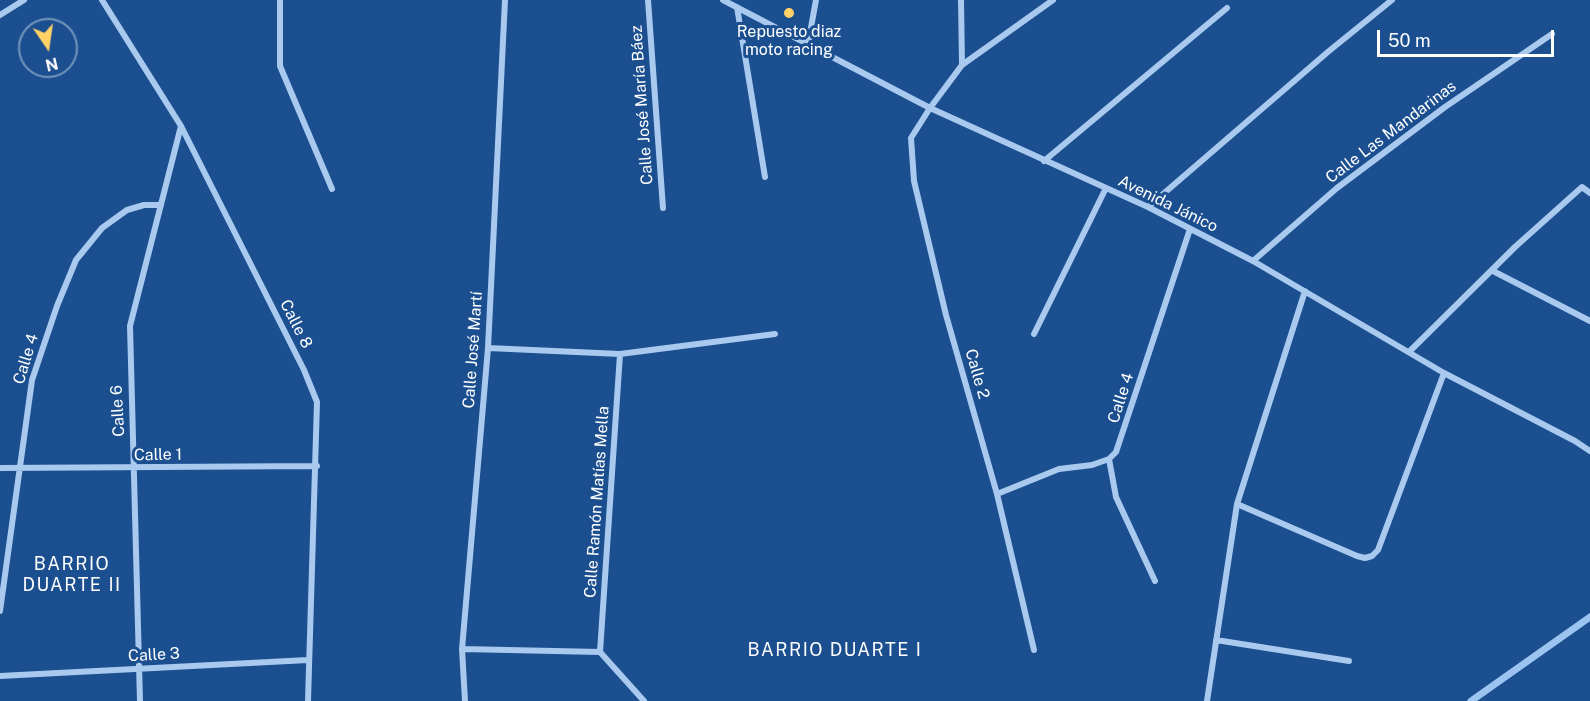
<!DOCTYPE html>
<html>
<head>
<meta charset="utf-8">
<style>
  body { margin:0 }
  #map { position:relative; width:1590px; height:701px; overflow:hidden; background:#1b4f8f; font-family:"Public Sans",sans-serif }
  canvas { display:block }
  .north { position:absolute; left:18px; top:18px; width:60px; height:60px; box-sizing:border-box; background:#1b4f8f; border:2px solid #7695bc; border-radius:50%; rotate:167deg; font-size:16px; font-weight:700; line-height:24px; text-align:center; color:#fff }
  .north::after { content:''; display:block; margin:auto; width:21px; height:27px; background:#ffd166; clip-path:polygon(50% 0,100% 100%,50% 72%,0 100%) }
  .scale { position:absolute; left:1377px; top:30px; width:177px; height:27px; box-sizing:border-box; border:3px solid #fff; border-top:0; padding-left:8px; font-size:18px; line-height:21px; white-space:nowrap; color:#fff; -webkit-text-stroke:4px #1b4f8f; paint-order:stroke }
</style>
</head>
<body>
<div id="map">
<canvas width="1590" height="701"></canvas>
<div class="north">N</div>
<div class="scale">50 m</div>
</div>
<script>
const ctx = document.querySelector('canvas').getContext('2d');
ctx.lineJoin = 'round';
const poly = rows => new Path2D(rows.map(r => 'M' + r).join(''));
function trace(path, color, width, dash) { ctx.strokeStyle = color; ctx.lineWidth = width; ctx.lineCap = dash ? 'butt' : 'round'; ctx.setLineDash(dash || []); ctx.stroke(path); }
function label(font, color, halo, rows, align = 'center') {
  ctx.font = font + ' "Public Sans",sans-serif'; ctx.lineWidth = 6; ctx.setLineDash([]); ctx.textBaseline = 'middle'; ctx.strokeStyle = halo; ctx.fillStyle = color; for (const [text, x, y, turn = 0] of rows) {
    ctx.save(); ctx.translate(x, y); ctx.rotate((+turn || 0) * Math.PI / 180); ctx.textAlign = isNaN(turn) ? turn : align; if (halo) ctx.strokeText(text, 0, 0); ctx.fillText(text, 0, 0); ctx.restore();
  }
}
trace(poly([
  [1471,701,1590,617]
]), '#9cc4f0', 7);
trace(poly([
  [102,0,181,126,304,370,317,402,308,701],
  [280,0,280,66,332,189],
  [648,0,663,208],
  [723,0,930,108,1148,207,1253,261,1444,373,1575,441,1590,451],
  [961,0,962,65],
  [737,7,765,177],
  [0,15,24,0],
  [808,44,816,0],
  [1044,161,1227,8],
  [1148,207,1329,51,1392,0],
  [1253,261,1337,188,1445,107,1552,34],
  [1493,271,1590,321],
  [1034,334,1106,188],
  [488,348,620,354,775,334],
  [1410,351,1515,247,1582,187,1590,193],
  [1109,459,1116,497,1155,581],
  [0,468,317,466],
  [997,494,1059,469,1092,465,1109,459,1116,452,1190,229],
  [1237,504,1357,556,1365,558,1372,556,1378,550,1444,373],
  [0,611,32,380,57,306,76,260,102,228,127,210,144,205,161,205],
  [1216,640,1349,661],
  [462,649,600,652,644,701],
  [1034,650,997,494,946,315,914,181,911,138,930,108,962,65,1053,0],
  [600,652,620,354],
  [0,676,308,660],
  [140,701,130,326,181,126],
  [465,701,462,649,488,348,505,0],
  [1207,701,1237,504,1305,291]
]), '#a9c9ee', 6);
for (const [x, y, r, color] of [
  [789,13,6,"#ffd166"]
]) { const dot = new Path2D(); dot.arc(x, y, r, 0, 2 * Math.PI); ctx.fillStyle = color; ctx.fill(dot); trace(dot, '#1b4f8f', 2); }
label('16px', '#fff', '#1b4f8f', [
  ["Repuesto diaz",789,32],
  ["moto racing",789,50]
]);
label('16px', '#fff', '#1b4f8f', [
  ["Calle José María Báez",642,105,-94],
  ["Calle Las Mandarinas",1391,132,-37],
  ["Avenida Jánico",1168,204,26],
  ["Calle 8",296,324,63],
  ["Calle José Martí",473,350,-86],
  ["Calle 4",26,359,-73],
  ["Calle 2",977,374,74],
  ["Calle 4",1121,398,-72],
  ["Calle 6",118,411,-93],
  ["Calle 1",158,455,-1],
  ["Calle Ramón Matías Mella",597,502,-86],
  ["Calle 3",154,655,-3]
]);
ctx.letterSpacing = '1.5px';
label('18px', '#fff', '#1b4f8f', [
  ["BARRIO",72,564],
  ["DUARTE II",72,585],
  ["BARRIO DUARTE I",835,650]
]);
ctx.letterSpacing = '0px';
</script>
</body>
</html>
